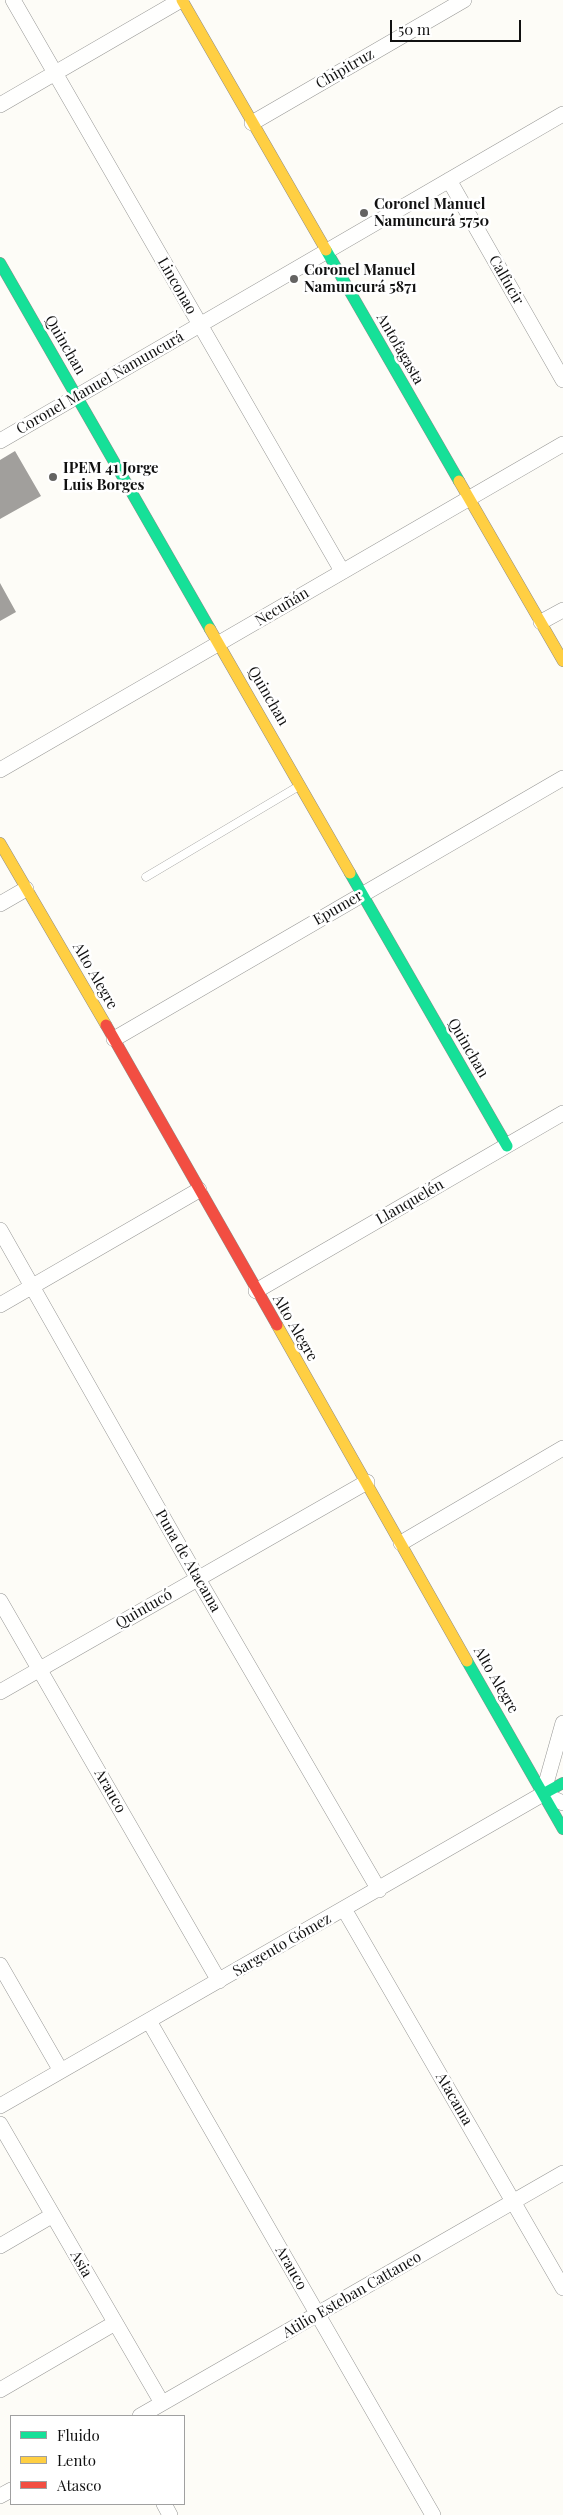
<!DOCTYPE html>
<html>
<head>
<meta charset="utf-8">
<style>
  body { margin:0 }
  #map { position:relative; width:563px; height:2515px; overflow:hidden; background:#fdfcf7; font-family:"Playfair Display",serif }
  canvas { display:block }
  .legend { position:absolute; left:10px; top:2415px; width:175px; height:90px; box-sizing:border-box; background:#fff; border:1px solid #a0a0a0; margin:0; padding:6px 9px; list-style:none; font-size:15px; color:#111 }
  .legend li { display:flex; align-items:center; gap:10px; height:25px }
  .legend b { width:25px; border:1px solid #a0a0a0 }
  .scale { position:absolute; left:390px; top:20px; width:131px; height:22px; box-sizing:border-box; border:2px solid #111; border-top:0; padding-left:6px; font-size:15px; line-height:18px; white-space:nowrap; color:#111; -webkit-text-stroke:4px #fff; paint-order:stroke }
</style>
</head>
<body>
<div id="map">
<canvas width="563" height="2515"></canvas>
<ul class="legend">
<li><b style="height:6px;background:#16e098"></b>Fluido</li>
<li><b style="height:6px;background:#ffcf43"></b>Lento</li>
<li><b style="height:6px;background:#f24e42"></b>Atasco</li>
</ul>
<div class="scale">50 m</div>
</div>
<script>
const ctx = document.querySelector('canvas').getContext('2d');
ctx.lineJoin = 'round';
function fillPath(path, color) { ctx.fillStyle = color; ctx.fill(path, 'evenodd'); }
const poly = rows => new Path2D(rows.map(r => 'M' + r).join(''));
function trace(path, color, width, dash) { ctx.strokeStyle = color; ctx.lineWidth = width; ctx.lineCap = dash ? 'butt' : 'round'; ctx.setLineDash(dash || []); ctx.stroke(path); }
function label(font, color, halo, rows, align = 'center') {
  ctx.font = font + ' "Playfair Display",serif'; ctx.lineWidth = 5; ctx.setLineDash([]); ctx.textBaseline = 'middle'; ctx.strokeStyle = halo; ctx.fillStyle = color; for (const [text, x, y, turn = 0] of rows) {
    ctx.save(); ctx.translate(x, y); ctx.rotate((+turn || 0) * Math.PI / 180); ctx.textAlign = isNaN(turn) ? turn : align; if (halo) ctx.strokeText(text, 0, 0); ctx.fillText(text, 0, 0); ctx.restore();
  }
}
fillPath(poly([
  [15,451,41,496,0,519,0,460],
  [0,583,16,612,0,621]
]), '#a19f9c');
const lane = poly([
  [146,877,299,786]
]);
const street = poly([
  [13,0,342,571],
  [0,105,181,0],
  [252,123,464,0],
  [449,180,563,380],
  [0,441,563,114],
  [541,622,563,610],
  [0,770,563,444],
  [0,904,26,889],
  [114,1039,563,778],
  [0,1230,198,1579,379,1890],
  [256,1291,563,1113],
  [0,1305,199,1190],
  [401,1543,563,1448],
  [0,1601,219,1981],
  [0,1692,367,1482],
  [543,1794,563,1723],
  [543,1794,563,1803],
  [344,1909,563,2288],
  [0,1965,61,2071],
  [149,2021,433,2515],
  [0,2106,543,1794],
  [0,2124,162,2403],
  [0,2246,53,2215],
  [0,2390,115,2323],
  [140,2416,563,2173],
  [0,2496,11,2490],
  [164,2504,170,2515]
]);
const fast = poly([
  [326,250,459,481],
  [0,263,210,629],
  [350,873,507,1146],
  [467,1661,563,1829],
  [543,1794,563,1783]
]);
const slow = poly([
  [182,0,326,250],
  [459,481,563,661],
  [210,629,350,873],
  [0,843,106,1025],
  [277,1325,467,1661]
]);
const jam = poly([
  [106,1025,277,1325]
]);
trace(lane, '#979795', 9);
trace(street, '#979795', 16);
trace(fast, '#8e8d8b', 12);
trace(slow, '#8e8d8b', 12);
trace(jam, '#8e8d8b', 12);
trace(lane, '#fffffe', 8);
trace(street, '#fffffe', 15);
trace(fast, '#16e098', 11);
trace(slow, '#ffcf43', 11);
trace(jam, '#f24e42', 11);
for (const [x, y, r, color] of [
  [364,213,5,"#646362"],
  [294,279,5,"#646362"],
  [53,477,5,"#646362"]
]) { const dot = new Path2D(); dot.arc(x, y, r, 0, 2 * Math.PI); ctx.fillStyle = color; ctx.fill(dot); trace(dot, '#fff', 2); }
label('15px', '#111', '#fff', [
  ["Chipitruz",345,69,-30],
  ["Calfucir",506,280,60],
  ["Linconao",177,286,60],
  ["Quinchan",65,345,60],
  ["Antofagasta",400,349,60],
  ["Coronel Manuel Namuncurá",100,383,-30],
  ["Necuñán",282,607,-31],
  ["Quinchan",268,696,60],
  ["Epumer",338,908,-30],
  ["Alto Alegre",95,976,60],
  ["Quinchan",468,1048,60],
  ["Llanquelén",410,1202,-30],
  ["Alto Alegre",295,1328,60],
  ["Puna de Atacama",188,1561,60],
  ["Quintucó",144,1609,-30],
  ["Alto Alegre",496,1680,60],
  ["Arauco",110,1791,60],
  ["Sargento Gómez",282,1945,-30],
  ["Atacama",454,2099,60],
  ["Asia",81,2264,60],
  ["Arauco",291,2268,60],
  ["Atilio Esteban Cattaneo",352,2295,-30]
]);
label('bold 15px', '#111', '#fff', [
  ["Coronel Manuel",374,204],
  ["Namuncurá 5750",374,221],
  ["Coronel Manuel",304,270],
  ["Namuncurá 5871",304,287],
  ["IPEM 41 Jorge",63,468],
  ["Luis Borges",63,485]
], 'left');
</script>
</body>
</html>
